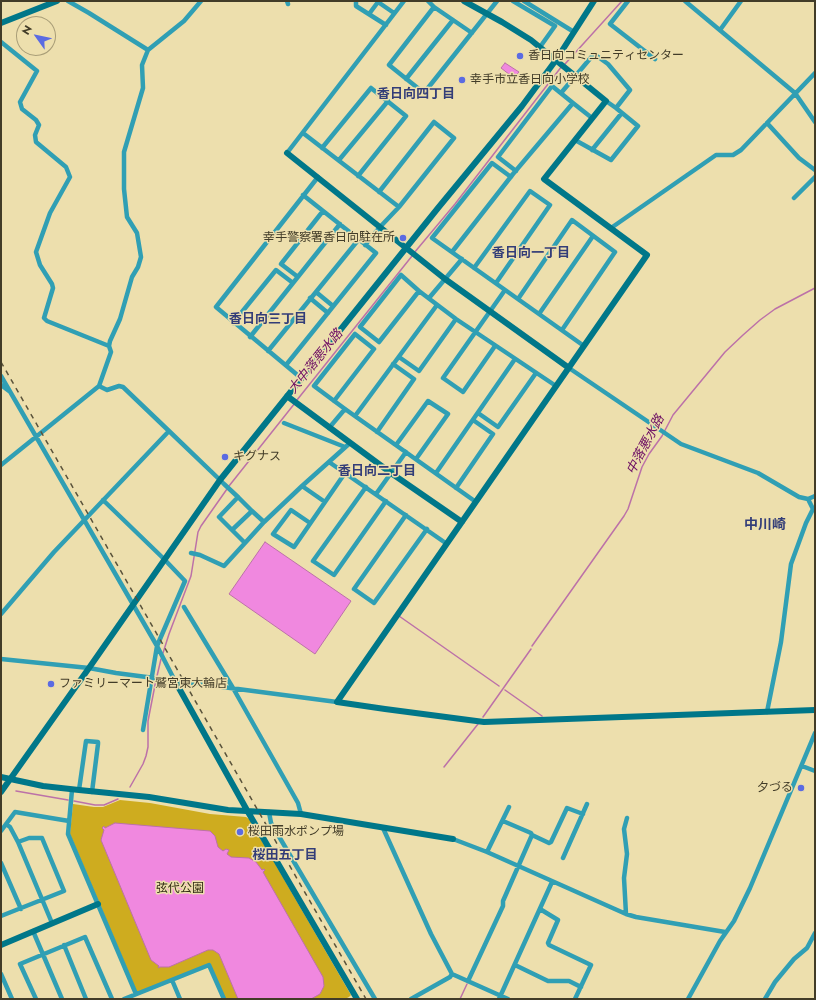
<!DOCTYPE html>
<html>
<head>
<meta charset="utf-8">
<style>
  body { margin:0 }
  #map { position:relative; width:816px; height:1000px; overflow:hidden; background:#eddfad; font-family:Jost,sans-serif }
  canvas { display:block }
  .frame { position:absolute; inset:0; border:2px solid #423c28; pointer-events:none }
  .north { position:absolute; left:16px; top:16px; width:40px; height:40px; box-sizing:border-box; background:#eddfad; border:1px solid #a99e78; border-radius:50%; rotate:303deg; font-size:11px; font-weight:700; line-height:16px; text-align:center; color:#423c28 }
  .north::after { content:''; display:block; margin:auto; width:14px; height:18px; background:#5b6be2; clip-path:polygon(50% 0,100% 100%,50% 72%,0 100%) }
</style>
</head>
<body>
<div id="map">
<canvas width="816" height="1000"></canvas>
<div class="frame"></div>
<div class="north">N</div>
</div>
<script>
const ctx = document.querySelector('canvas').getContext('2d');
ctx.lineJoin = 'round';
function fillPath(path, color) { ctx.fillStyle = color; ctx.fill(path, 'evenodd'); }
const poly = rows => new Path2D(rows.map(r => 'M' + r).join(''));
function trace(path, color, width, dash) { ctx.strokeStyle = color; ctx.lineWidth = width; ctx.lineCap = dash ? 'butt' : 'round'; ctx.setLineDash(dash || []); ctx.stroke(path); }
function label(font, color, halo, rows, align = 'center') {
  ctx.font = font + ' Jost,"Noto Sans JP",sans-serif'; ctx.lineWidth = 3; ctx.setLineDash([]); ctx.textBaseline = 'middle'; ctx.strokeStyle = halo; ctx.fillStyle = color; for (const [text, x, y, turn = 0] of rows) {
    ctx.save(); ctx.translate(x, y); ctx.rotate((+turn || 0) * Math.PI / 180); ctx.textAlign = isNaN(turn) ? turn : align; if (halo) ctx.strokeText(text, 0, 0); ctx.fillText(text, 0, 0); ctx.restore();
  }
}
fillPath(poly([
  [120,800,150,803,210,814,246,817,249,819,351,995,349,997,345,999,225,999,210,963,139,993,137,992,70,834,73,804,94,807,103,807]
]), '#ceac1f');
const water = poly([
  [505,63,519,72,514,78,501,68,505,63],
  [265,542,351,601,315,654,229,594,265,542],
  [115,823,210,831,215,836,218,847,223,851,226,849,229,850,227,854,231,857,249,858,256,862,262,870,264,869,265,870,263,872,323,977,324,986,320,994,311,999,238,999,219,954,213,950,208,950,169,967,160,967,158,968,159,966,151,960,101,840,104,830,102,828,104,826,105,828,115,823]
]);
fillPath(water, '#f088df');
trace(water, '#bc71a8', 1);
trace(poly([
  [565,64,622,1],
  [414,253,455,204,562,66],
  [297,400,412,256],
  [229,486,295,403],
  [399,616,499,686],
  [532,646,624,516,628,509,642,467,649,454,662,436,673,415,725,352,743,335,760,320,775,309,815,288],
  [163,653,169,634,191,576,198,532,201,526,227,489],
  [157,676,161,659],
  [505,690,542,716],
  [483,717,531,649],
  [444,767,478,724],
  [130,787,143,764,146,756,148,747,148,721,156,680],
  [16,791,68,800],
  [74,801,95,805,104,805,118,799],
  [460,999,467,984]
]), '#bc71a8', 1.5);
trace(poly([
  [68,1,89,13,148,50],
  [287,1,288,4],
  [356,1,356,6,386,25],
  [428,1,434,7,472,33],
  [513,1,555,26,540,47],
  [524,1,574,32],
  [628,1,610,24,655,59],
  [685,1,795,93,815,122],
  [434,7,389,65,424,93,497,1],
  [369,14,378,2,394,13],
  [720,30,741,1],
  [1,42,37,71,20,102,22,109,36,120,39,125,35,135,36,142,66,167,70,177,50,213,36,252,40,265,52,284,53,288,44,318,47,321,109,346],
  [406,79,453,20],
  [561,93,594,54,608,64,630,90,616,108,606,101],
  [767,123,799,158,815,170],
  [303,133,399,207],
  [575,140,611,160,638,126,616,108],
  [322,148,371,88,406,116,358,176],
  [592,150,621,114],
  [287,153,404,1],
  [339,160,388,101],
  [516,171,498,157,552,86,573,103],
  [511,177,492,163,432,238,584,346],
  [794,198,815,177],
  [611,228,716,155,733,155,741,150,815,73],
  [365,245,380,227,399,207,454,138,434,122,379,192],
  [452,252,513,174,573,103,592,118],
  [474,268,530,191,550,205,496,283],
  [298,277,281,264,323,211],
  [419,291,401,275,360,327,379,342,419,291,456,319,556,386],
  [316,292,333,306],
  [310,298,328,313],
  [429,298,462,259],
  [518,299,572,220,615,252,562,330],
  [539,314,593,236],
  [233,323,276,270,293,283],
  [250,337,340,224],
  [495,346,463,392,443,378,505,290],
  [268,351,359,239],
  [399,357,419,371,456,319],
  [286,365,376,253,303,195],
  [569,368,681,444,758,473,799,497,808,499,815,496],
  [1,376,157,646,175,681],
  [301,378,216,307,318,177],
  [1,385,9,391],
  [99,386,107,390,119,386,123,387,169,431,220,480,224,484,238,497,252,511,264,522,245,543,219,517,238,497],
  [334,401,374,349,355,334,314,386,345,409,476,502],
  [478,413,498,427,536,373],
  [355,416,437,305],
  [284,423,345,447],
  [329,428,345,409],
  [377,432,414,379,393,364],
  [396,445,428,401,448,414,416,459],
  [329,462,447,544],
  [1,465,99,386,111,352,109,346,110,341,120,319,132,277,138,267,141,257,137,233,127,217,124,189,124,152,143,88,142,65,148,50,184,21,201,1],
  [436,473,515,359],
  [302,486,325,502],
  [366,487,313,561,334,575,386,501],
  [456,488,493,434,473,420],
  [376,494,406,452],
  [103,500,164,559,185,581,157,646,143,730],
  [406,515,354,589,374,603,427,529],
  [264,522,302,486,350,443],
  [310,523,291,510,273,534,294,547,345,473],
  [232,530,252,511],
  [191,553,200,555,224,566,245,543],
  [184,607,233,688,298,803,301,814],
  [1,614,54,552,169,431],
  [1,659,89,668,116,673,337,702],
  [767,712,781,642,791,564,806,523,813,509,808,499],
  [802,766,815,771],
  [72,790,68,834,136,994],
  [79,790,86,741,98,742,98,744,92,792],
  [269,812,271,823,375,999],
  [6,824,10,827,18,842,52,923],
  [383,828,431,934,452,974,508,999],
  [1,831,15,812,69,821],
  [532,835,549,843,551,842,567,808,583,814],
  [453,839,487,852,626,914,636,917,725,932],
  [487,852,509,807],
  [563,858,587,804],
  [1,863,21,909],
  [540,909,558,920,548,943,549,945,591,965,575,999],
  [626,914,624,878,627,854,624,829,627,818],
  [1,916,64,891,42,838,29,838,18,842],
  [33,931,62,999],
  [64,945,86,999],
  [515,965,548,981,569,981,581,987],
  [1,974,12,999],
  [172,980,180,999],
  [468,981,503,906,503,901,532,835,531,833,503,821],
  [36,999,20,964,85,937,112,999],
  [124,999,209,965,224,999],
  [411,999,450,977,452,974],
  [499,999,552,882],
  [688,999,720,941,734,921,750,888,815,733],
  [765,999,775,982,794,959,807,948,815,933]
]), '#309fb4', 4.5);
trace(poly([
  [464,1,502,22,531,40,606,101,544,179,647,255,337,702,385,709,484,722,815,710],
  [1,23,57,1],
  [287,153,445,279,569,368],
  [287,396,391,473,462,522],
  [175,681,248,812,357,999],
  [1,777,43,786,79,790,149,797,228,810,301,814,453,839],
  [1,792,89,668,220,480,438,208,522,106,556,60,594,1],
  [1,945,98,904]
]), '#007789', 6);
trace(poly([
  [1,362,366,999]
]), '#5a533b', 1.5, [5, 5]);
for (const [x, y, r, color] of [
  [520,56,4,"#5b6be2"],
  [462,80,4,"#5b6be2"],
  [403,238,4,"#5b6be2"],
  [225,457,4,"#5b6be2"],
  [51,684,4,"#5b6be2"],
  [801,788,4,"#5b6be2"],
  [240,832,4,"#5b6be2"]
]) { const dot = new Path2D(); dot.arc(x, y, r, 0, 2 * Math.PI); ctx.fillStyle = color; ctx.fill(dot); trace(dot, '#eddfad', 1.5); }
label('12px', '#423c28', '#eddfad', [
  ["香日向コミュニティセンター",528,56],
  ["幸手市立香日向小学校",470,80],
  ["幸手警察署香日向駐在所",395,238,"right"],
  ["キグナス",233,457],
  ["ファミリーマート鷲宮東大輪店",59,684],
  ["夕づる",793,788,"right"],
  ["桜田雨水ポンプ場",248,832]
], 'left');
label('12px', '#312b13', '#eddfad', [
  ["弦代公園",180,889]
]);
label('bold 13px', '#333d78', '#eddfad', [
  ["香日向四丁目",416,95],
  ["香日向一丁目",531,254],
  ["香日向三丁目",268,320],
  ["香日向二丁目",377,472],
  ["桜田五丁目",285,856]
]);
label('italic 13px', '#6e1064', '#eddfad', [
  ["大中落悪水路",316,362,-51],
  ["中落悪水路",646,445,-62]
]);
label('bold 14px', '#333d78', '#eddfad', [
  ["中川崎",765,526]
]);
</script>
</body>
</html>
